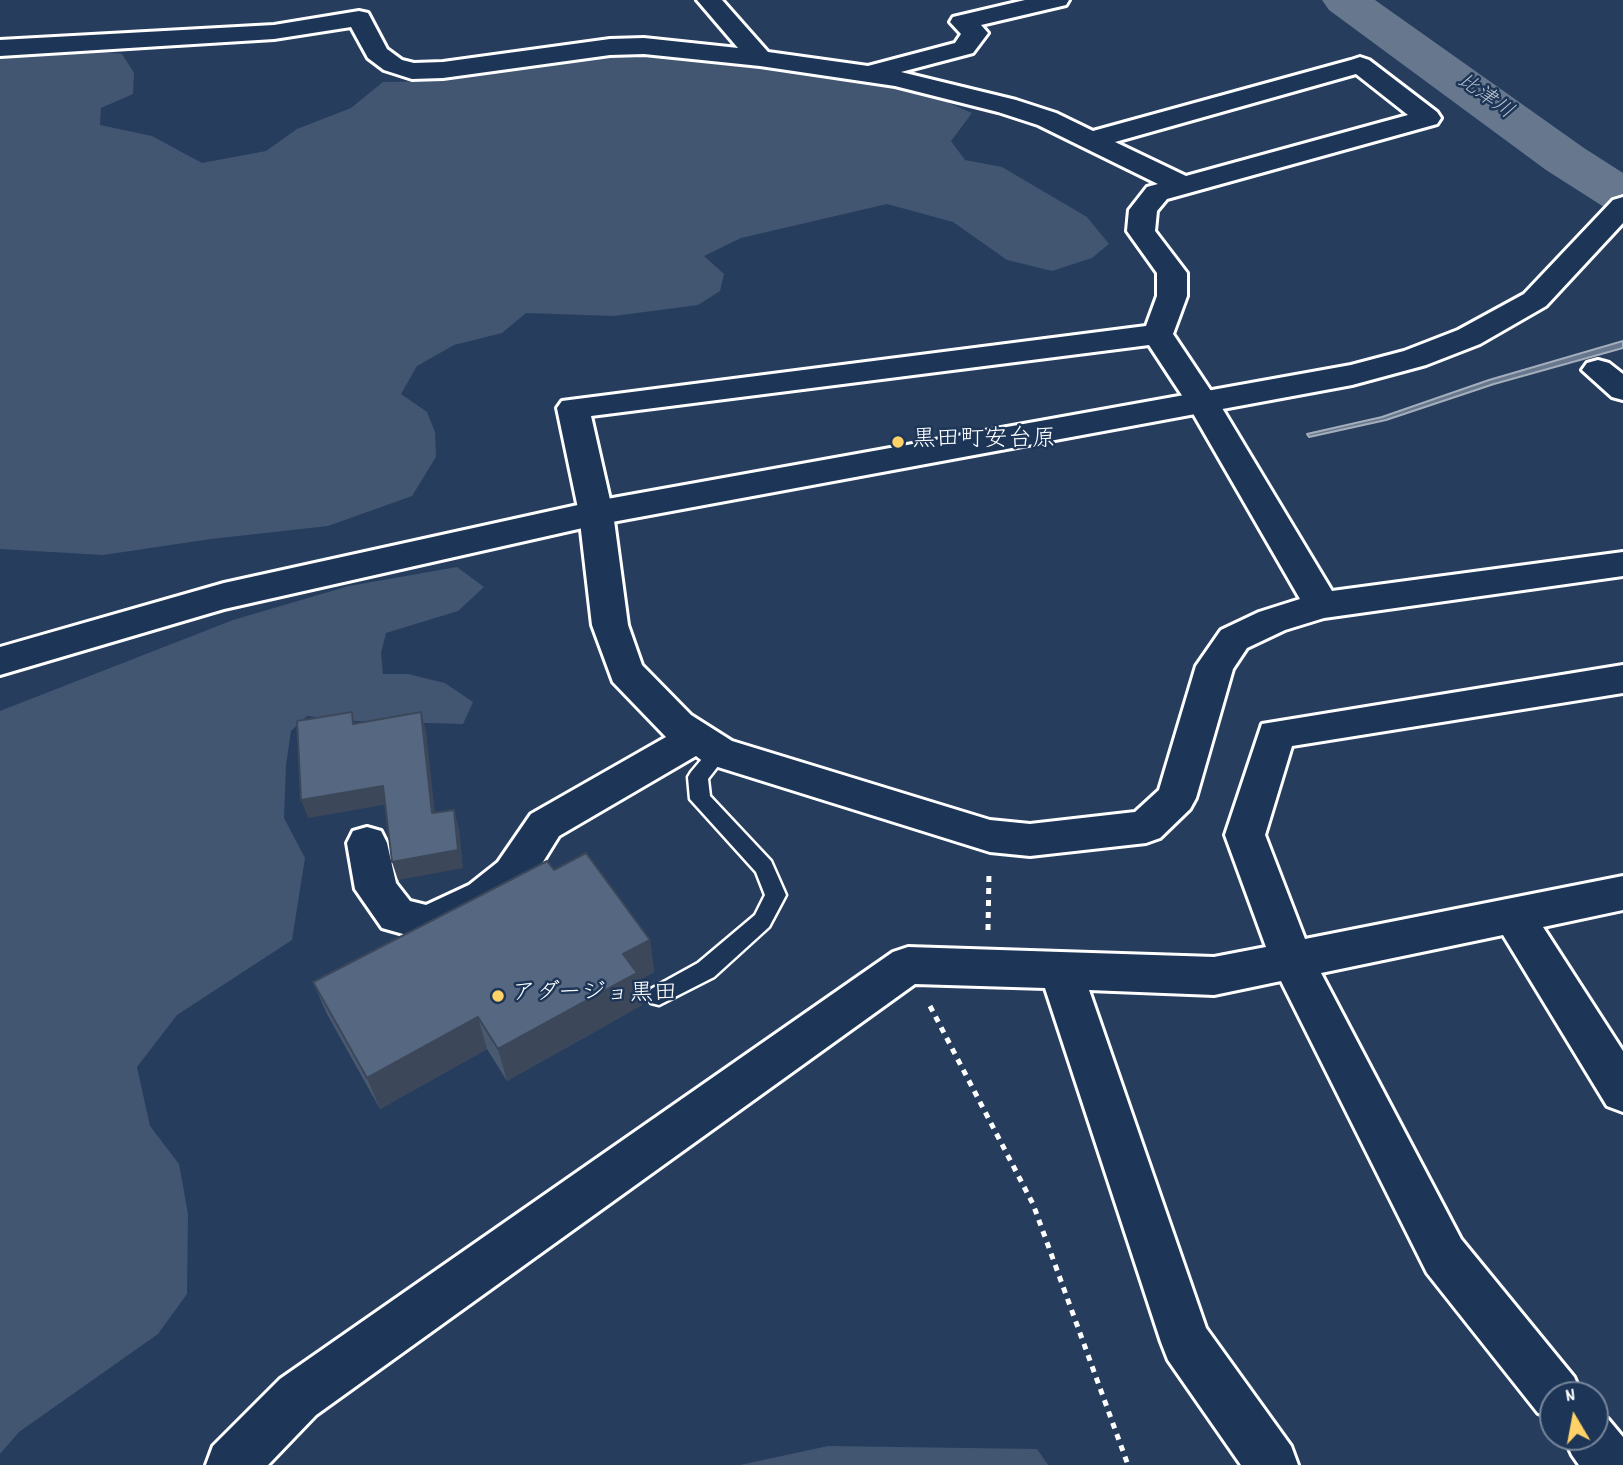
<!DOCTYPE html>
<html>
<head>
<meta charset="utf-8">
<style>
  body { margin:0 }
  #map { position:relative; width:1623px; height:1465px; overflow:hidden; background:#263d5e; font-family:Dekko,sans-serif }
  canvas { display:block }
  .north { position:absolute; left:1539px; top:1381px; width:70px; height:70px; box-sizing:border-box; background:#1d3557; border:2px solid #77869a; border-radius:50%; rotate:350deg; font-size:19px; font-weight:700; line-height:28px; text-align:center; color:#fff }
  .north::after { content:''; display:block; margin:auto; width:24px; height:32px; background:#ffd166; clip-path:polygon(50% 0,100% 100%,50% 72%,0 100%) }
</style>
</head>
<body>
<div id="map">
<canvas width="1623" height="1465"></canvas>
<div class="north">N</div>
</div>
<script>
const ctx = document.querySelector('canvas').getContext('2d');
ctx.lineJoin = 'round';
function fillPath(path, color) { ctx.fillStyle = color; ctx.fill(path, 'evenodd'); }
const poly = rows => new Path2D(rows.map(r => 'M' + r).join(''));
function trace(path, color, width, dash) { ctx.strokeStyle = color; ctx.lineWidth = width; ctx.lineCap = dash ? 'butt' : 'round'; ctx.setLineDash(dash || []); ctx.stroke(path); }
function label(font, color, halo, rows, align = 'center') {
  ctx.font = font + ' Dekko,"Klee One",sans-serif'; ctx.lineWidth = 5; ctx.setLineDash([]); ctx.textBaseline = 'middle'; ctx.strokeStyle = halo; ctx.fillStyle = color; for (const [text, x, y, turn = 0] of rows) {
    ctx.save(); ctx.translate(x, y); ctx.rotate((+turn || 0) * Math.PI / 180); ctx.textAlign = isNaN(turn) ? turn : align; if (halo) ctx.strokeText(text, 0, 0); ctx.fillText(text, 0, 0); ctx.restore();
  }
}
fillPath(poly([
  [86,50,122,54,134,73,133,94,101,108,100,125,152,136,202,163,266,151,297,129,351,108,383,82,437,81,517,68,640,54,700,58,926,93,972,113,951,141,965,160,1002,167,1087,217,1109,244,1092,258,1052,271,1007,260,953,222,887,204,741,238,704,256,724,274,720,291,698,305,614,316,526,313,502,333,454,345,417,366,401,394,427,412,435,432,436,457,412,496,328,526,211,539,103,555,0,549,0,55],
  [457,567,484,587,458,611,386,633,381,653,383,674,408,674,445,683,473,702,463,724,356,721,307,716,291,731,286,765,284,818,305,858,292,940,177,1015,137,1067,150,1126,179,1164,188,1214,187,1294,158,1334,19,1432,0,1454,0,711,233,620,349,586],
  [828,1446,1037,1449,1048,1465,740,1465]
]), '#425672');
const water = poly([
  [1604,163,1623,177,1623,201,1588,178,1604,163],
  [1623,341,1623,348,1494,384,1386,420,1309,437,1307,434,1382,417,1489,380,1623,341]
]);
fillPath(water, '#67788e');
trace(water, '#a4aebb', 2);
fillPath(poly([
  [1322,0,1375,0,1584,148,1623,173,1623,212,1604,207,1546,170,1329,10,1322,0]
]), '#67788e');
const lane = poly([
  [719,744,726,747,729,752,708,779,710,796,771,861,786,895,769,927,714,977,659,1005,651,1003,648,996,651,989,698,963,755,915,765,895,756,872,690,799,688,777,691,772,712,747,719,744]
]);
const street = poly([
  [697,0,722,0,768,52,868,66,955,43,961,34,950,22,953,17,1025,0,1069,0,1066,5,981,25,988,33,973,53,901,72,1016,100,1056,113,1093,131,1351,60,1360,57,1369,60,1437,112,1441,118,1437,124,1167,199,1157,211,1155,231,1187,273,1187,296,1173,334,1219,403,1332,591,1623,552,1623,576,1324,618,1285,630,1247,648,1233,669,1196,798,1190,809,1160,838,1146,843,1030,856,990,852,705,763,696,756,559,836,528,886,499,909,428,941,382,928,355,889,347,843,353,831,367,827,381,831,387,843,396,883,410,901,426,905,469,885,498,862,531,814,666,737,613,682,592,625,579,513,557,408,562,401,1146,326,1157,296,1157,273,1127,231,1129,210,1147,187,1158,184,1038,125,998,112,895,86,760,66,644,54,610,55,443,78,412,79,384,70,368,58,351,27,274,39,0,56,0,40,274,25,359,11,368,13,387,49,402,60,414,63,443,62,610,39,644,38,738,48,697,0],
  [1356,74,1408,115,1186,176,1115,142,1356,74],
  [1149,345,1187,403,1300,599,1259,612,1221,630,1196,666,1159,790,1135,812,1030,824,990,820,732,741,691,715,642,665,628,625,613,513,591,416,1149,345],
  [1598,360,1609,363,1623,374,1623,400,1612,397,1582,370,1587,363,1598,360],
  [1623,665,1623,693,1292,746,1265,835,1305,939,1623,876,1623,910,1543,927,1623,1051,1623,1112,1607,1106,1503,935,1321,973,1461,1239,1574,1377,1582,1395,1553,1395,1553,1419,1538,1413,1427,1273,1281,981,1214,995,1089,990,1206,1328,1291,1446,1298,1465,1241,1465,1168,1360,1161,1342,1045,988,915,984,316,1415,268,1465,206,1465,213,1446,280,1379,893,952,908,947,1214,957,1266,947,1225,835,1262,724,1623,665],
  [1595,1413,1608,1419,1623,1437,1623,1465,1579,1465,1572,1455,1564,1437,1595,1437,1595,1413]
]);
const secondary = poly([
  [1623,197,1623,223,1546,306,1480,344,1426,365,1352,385,596,525,224,609,0,675,0,647,224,583,596,501,1351,365,1404,351,1458,330,1524,294,1613,200,1623,197]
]);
trace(lane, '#fff', 5);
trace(street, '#fff', 6);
trace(secondary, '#fff', 6);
trace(poly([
  [988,930,989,872],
  [930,1006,1033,1204,1128,1465]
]), '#fff', 5, [6, 6]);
fillPath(lane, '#1d3557');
fillPath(street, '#1d3557');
fillPath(secondary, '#1d3557');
fillPath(poly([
  [554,870,650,940,654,972,638,981,642,1005,507,1081,487,1049,380,1109,327,1014,313,982]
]), '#49596f');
fillPath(poly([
  [421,712,426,731,437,832,432,813],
  [383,786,389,804,308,818,301,800],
  [454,810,459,828,463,868,398,880,392,862],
  [650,940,654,972,638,981,642,1005,507,1081,498,1049,623,954],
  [478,1017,487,1049,380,1109,367,1078]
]), '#3c485a');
const building = poly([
  [352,712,353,724,421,712,432,813,454,810,458,850,392,862,383,786,301,800,297,721,352,712],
  [586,853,650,940,623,954,637,973,498,1049,478,1017,367,1078,313,982,547,861,554,870,586,853]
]);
fillPath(building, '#556781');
trace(building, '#3c485a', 2);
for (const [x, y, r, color] of [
  [898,442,7,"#ffd166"],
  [498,996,7,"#ffd166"]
]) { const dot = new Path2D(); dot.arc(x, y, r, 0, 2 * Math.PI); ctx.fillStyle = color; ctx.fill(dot); trace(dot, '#1d3557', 2.5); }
label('italic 21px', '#bbc2cc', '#1d3557', [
  ["比津川",1484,98,35]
]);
label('24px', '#fff', '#1d3557', [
  ["黒田町安台原",912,442],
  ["アダージョ黒田",512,996]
], 'left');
</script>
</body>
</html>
